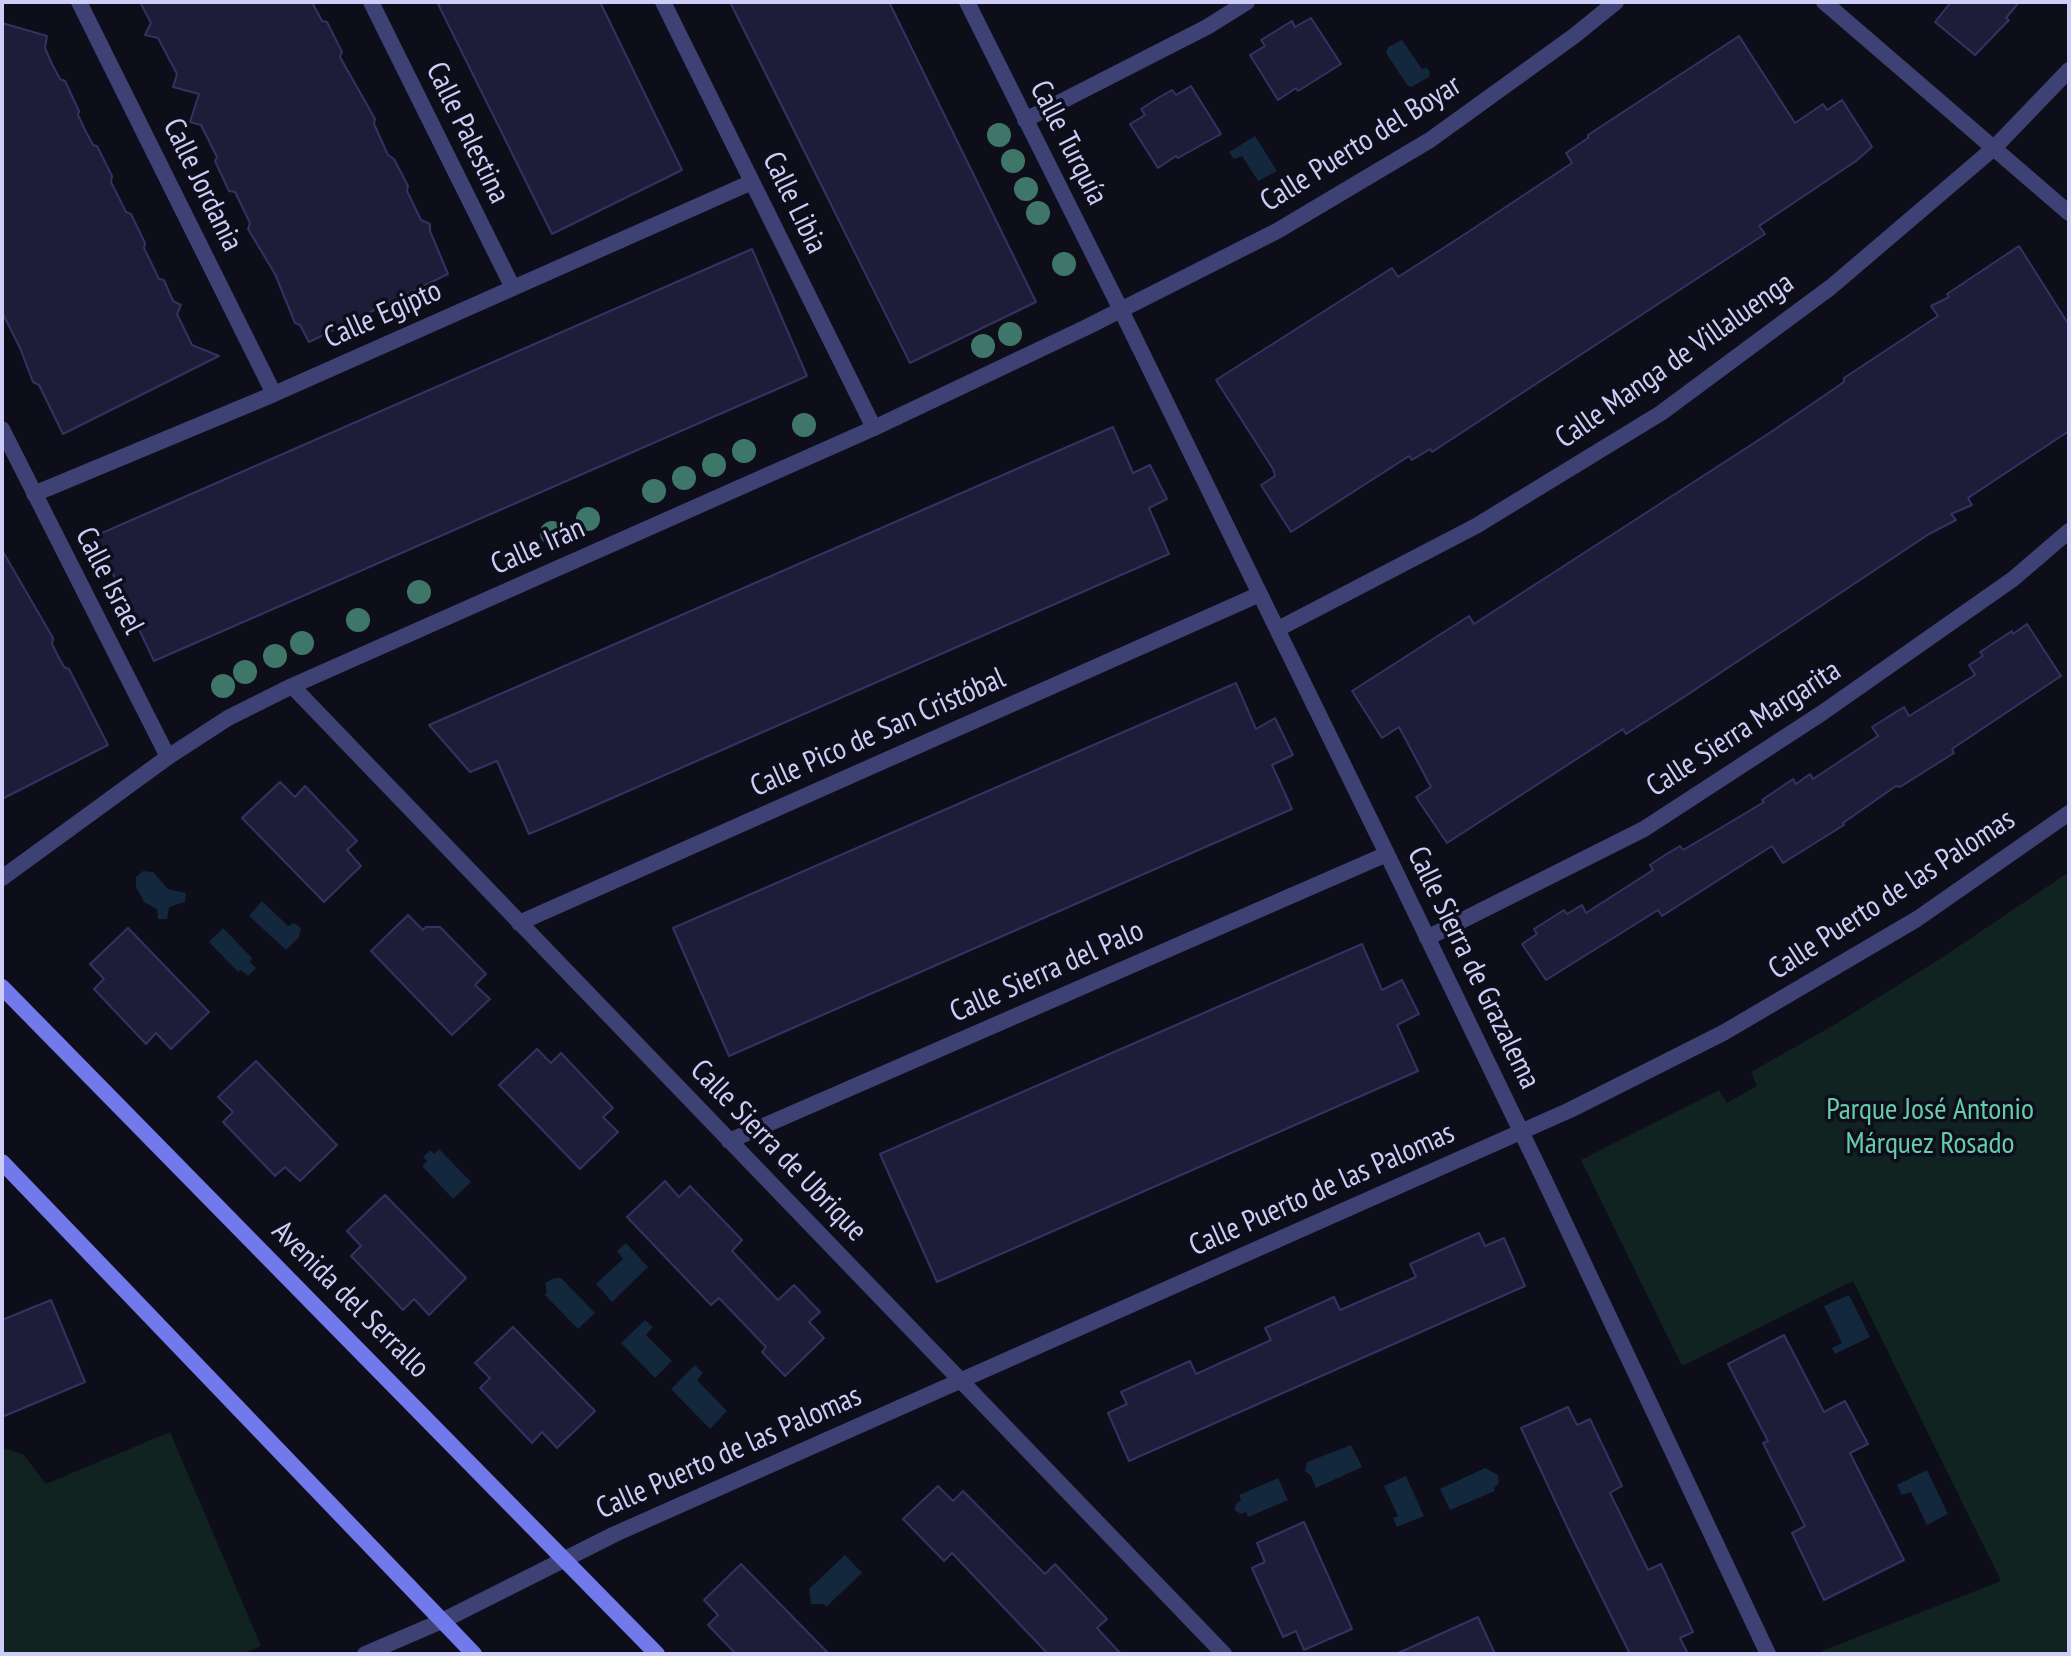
<!DOCTYPE html>
<html>
<head>
<meta charset="utf-8">
<style>
  body { margin:0 }
  #map { position:relative; width:2071px; height:1656px; overflow:hidden; background:#0e0d1a; font-family:"PT Sans Narrow",sans-serif }
  canvas { display:block }
  .frame { position:absolute; inset:0; border:4px solid #cecdf8; pointer-events:none }
</style>
</head>
<body>
<div id="map">
<canvas width="2071" height="1656"></canvas>
<div class="frame"></div>
</div>
<script>
const ctx = document.querySelector('canvas').getContext('2d');
ctx.lineJoin = 'round';
function fillPath(path, color) { ctx.fillStyle = color; ctx.fill(path, 'evenodd'); }
const poly = rows => new Path2D(rows.map(r => 'M' + r).join(''));
function trace(path, color, width, dash) { ctx.strokeStyle = color; ctx.lineWidth = width; ctx.lineCap = dash ? 'butt' : 'round'; ctx.setLineDash(dash || []); ctx.stroke(path); }
function label(font, color, halo, rows, align = 'center') {
  ctx.font = font + ' "PT Sans Narrow",sans-serif'; ctx.lineWidth = 7; ctx.setLineDash([]); ctx.textBaseline = 'middle'; ctx.strokeStyle = halo; ctx.fillStyle = color; for (const [text, x, y, turn = 0] of rows) {
    ctx.save(); ctx.translate(x, y); ctx.rotate((+turn || 0) * Math.PI / 180); ctx.textAlign = isNaN(turn) ? turn : align; if (halo) ctx.strokeText(text, 0, 0); ctx.fillText(text, 0, 0); ctx.restore();
  }
}
fillPath(poly([
  [2069,872,2069,1654,1823,1654,1822,1651,2001,1581,1853,1281,1682,1366,1581,1160,1719,1090,1727,1103,1757,1086,1751,1072,1834,1025,1943,957],
  [170,1432,261,1646,242,1654,2,1654,2,1448,23,1454,46,1484]
]), '#112321');
fillPath(poly([
  [1402,40,1422,69,1427,68,1430,72,1429,77,1411,87,1407,85,1386,53,1388,47],
  [1255,136,1277,171,1258,181,1242,156,1234,159,1229,152],
  [143,871,153,872,168,889,186,893,185,902,169,907,167,919,158,919,157,909,144,902,136,887,136,877],
  [262,901,288,926,294,923,301,928,299,937,286,950,249,916],
  [223,928,252,958,250,962,256,968,248,976,241,970,238,972,209,942],
  [439,1149,471,1182,453,1199,422,1166,427,1161,423,1157,430,1150,434,1154],
  [626,1243,648,1267,612,1302,596,1284,623,1259,617,1251],
  [554,1278,561,1278,595,1313,578,1329,545,1295,547,1292,545,1283],
  [1849,1295,1870,1337,1835,1354,1832,1348,1842,1343,1824,1306],
  [645,1320,653,1327,646,1335,672,1361,655,1378,621,1343],
  [695,1365,703,1373,697,1380,727,1411,710,1429,671,1389],
  [1351,1445,1362,1467,1316,1488,1311,1476,1305,1471,1307,1462],
  [1485,1468,1498,1475,1499,1483,1494,1488,1495,1491,1450,1510,1440,1489],
  [1927,1470,1948,1514,1927,1525,1911,1492,1902,1495,1897,1485],
  [1406,1476,1424,1516,1397,1527,1393,1518,1398,1516,1384,1486],
  [1278,1478,1288,1500,1248,1517,1246,1512,1241,1514,1234,1510,1236,1504,1241,1500,1239,1495],
  [845,1555,862,1573,826,1607,824,1604,811,1604,809,1589]
]), '#13273d');
const building = poly([
  [140,2,312,2,322,21,327,22,342,52,340,57,375,119,374,124,388,155,394,159,408,186,407,191,421,220,430,224,430,231,448,274,309,342,300,325,295,323,275,274,248,229,250,223,235,192,229,191,215,161,217,157,201,125,190,122,199,94,173,87,177,74,158,38,145,35,151,23,140,2],
  [437,2,600,2,682,170,552,234,437,2],
  [730,2,889,2,1036,302,910,363,730,2],
  [1951,2,2019,2,2006,18,2009,20,1975,55,1935,22,1951,2],
  [1311,18,1341,64,1298,91,1296,88,1278,100,1250,55,1265,46,1261,40,1292,21,1295,27,1311,18],
  [2,23,47,36,45,48,52,64,60,79,65,81,79,111,78,115,85,130,93,145,97,146,112,176,111,182,126,212,131,214,145,243,144,248,159,279,164,280,173,301,181,305,177,314,192,345,219,356,63,434,39,385,33,382,20,348,2,312,2,23],
  [1739,36,1795,123,1823,104,1827,110,1842,100,1872,147,1856,161,1759,226,1765,234,1432,452,1430,449,1412,460,1409,456,1291,532,1261,485,1275,476,1273,469,1216,380,1392,268,1398,277,1459,238,1572,163,1566,153,1588,138,1588,135,1739,36],
  [1191,86,1221,134,1178,158,1176,156,1158,168,1130,124,1145,115,1141,109,1158,98,1172,90,1176,95,1191,86],
  [2019,246,2069,325,2069,431,1968,498,1972,505,1951,514,1956,520,1929,534,1687,695,1626,734,1623,729,1447,843,1416,797,1431,787,1399,727,1382,738,1352,691,1469,616,1474,624,1771,432,1844,382,1844,378,1938,316,1931,306,1949,297,1947,294,2019,246],
  [752,249,807,376,154,661,95,536,752,249],
  [1113,427,1133,473,1150,465,1167,499,1149,508,1169,554,569,817,529,834,497,761,470,772,429,725,1113,427],
  [2,550,53,638,52,644,58,656,64,667,69,669,108,745,2,799,2,550],
  [2027,624,2061,676,1952,749,1954,753,1900,787,1896,786,1843,823,1844,825,1783,863,1772,846,1662,916,1658,910,1546,980,1522,944,1537,934,1534,929,1564,910,1567,914,1582,905,1586,913,1653,870,1650,865,1665,855,1680,846,1683,850,1724,826,1764,802,1762,800,1793,779,1796,784,1810,774,1813,779,1878,736,1872,727,1904,707,1909,716,1975,675,1969,665,1983,656,1980,652,2012,631,2013,634,2027,624],
  [1236,683,1256,729,1275,718,1293,755,1272,765,1292,809,729,1056,673,928,1236,683],
  [280,782,295,797,305,786,357,841,347,850,361,866,324,902,242,818,280,782],
  [408,915,423,930,426,927,440,927,486,974,475,985,490,999,452,1035,371,951,408,915],
  [128,928,209,1012,171,1049,156,1033,146,1044,94,989,104,979,90,964,128,928],
  [1362,944,1382,990,1402,980,1419,1014,1397,1025,1418,1071,937,1282,880,1154,1362,944],
  [537,1049,551,1063,561,1053,613,1108,603,1117,618,1132,580,1169,499,1085,537,1049],
  [256,1061,337,1145,300,1181,285,1167,275,1176,223,1122,233,1112,218,1097,256,1061],
  [665,1181,679,1197,690,1186,742,1240,732,1251,778,1300,794,1285,820,1312,809,1322,824,1338,785,1376,762,1352,766,1347,719,1298,711,1305,627,1217,665,1181],
  [385,1195,466,1278,429,1315,414,1299,403,1310,351,1256,361,1246,347,1231,385,1195],
  [1479,1233,1485,1246,1504,1238,1525,1286,1129,1461,1108,1413,1127,1404,1121,1392,1190,1361,1196,1374,1271,1340,1265,1328,1334,1297,1340,1310,1416,1277,1410,1264,1479,1233],
  [51,1300,85,1382,2,1417,2,1320,51,1300],
  [513,1327,595,1411,557,1448,542,1432,532,1443,480,1388,490,1378,475,1363,513,1327],
  [1784,1335,1824,1412,1845,1401,1868,1444,1850,1453,1904,1560,1824,1600,1792,1533,1805,1526,1763,1443,1768,1441,1728,1364,1784,1335],
  [1568,1407,1577,1425,1590,1419,1622,1486,1610,1493,1648,1570,1661,1564,1693,1632,1680,1638,1688,1654,1630,1654,1573,1539,1521,1428,1568,1407],
  [938,1486,953,1501,963,1491,1045,1574,1055,1564,1107,1619,1097,1628,1121,1654,1048,1654,952,1553,944,1561,903,1519,938,1486],
  [1304,1522,1352,1629,1304,1650,1296,1631,1283,1637,1252,1568,1265,1562,1257,1543,1304,1522],
  [741,1564,784,1608,829,1654,736,1654,708,1625,718,1615,704,1600,741,1564],
  [1478,1617,1495,1654,1396,1654,1478,1617]
]);
fillPath(building, '#1f1c39');
trace(building, '#363161', 2);
trace(poly([
  [79,2,274,394],
  [371,2,513,288],
  [663,2,874,428],
  [967,2,1121,310,1387,854,1544,1179,1768,1654],
  [1824,2,2069,213],
  [1025,120,1207,27,1247,2],
  [2,429,168,757],
  [34,494,274,394,752,182],
  [1278,629,1476,526,1661,413,1831,287,1994,148,2069,70],
  [292,686,1224,1654],
  [2,878,168,757,228,718,292,686,874,428,1087,327,1277,231,1430,140,1574,36,1616,2],
  [519,923,1260,594],
  [1427,938,1644,829,1822,713,2013,579,2069,531],
  [729,1141,1387,854],
  [365,1654,442,1621,615,1534,1570,1110,1723,1033,1917,919,2069,813]
]), '#3e4173', 16);
trace(poly([
  [2,987,657,1654],
  [2,1162,474,1654]
]), '#7179eb', 16);
ctx.fillStyle = '#3e7769';
for (const [x, y] of [
  [999,135],
  [1013,161],
  [1026,189],
  [1038,213],
  [1064,264],
  [1010,334],
  [983,346],
  [804,425],
  [744,451],
  [714,465],
  [684,478],
  [654,491],
  [588,519],
  [552,533],
  [419,592],
  [358,620],
  [302,643],
  [275,656],
  [245,672],
  [223,686]
]) { ctx.beginPath(); ctx.arc(x, y, 12, 0, 2 * Math.PI); ctx.fill(); }
label('30px', '#cecdf8', '#0e0d1a', [
  ["Calle Palestina",467,133,64],
  ["Calle Turquía",1068,143,63],
  ["Calle Puerto del Boyar",1361,144,-32],
  ["Calle Jordania",202,185,64],
  ["Calle Libia",794,203,64],
  ["Calle Egipto",383,315,-24],
  ["Calle Manga de Villaluenga",1675,361,-35],
  ["Calle Irán",538,547,-24],
  ["Calle Israel",109,581,63],
  ["Calle Sierra Margarita",1744,729,-33],
  ["Calle Pico de San Cristóbal",878,733,-24],
  ["Calle Puerto de las Palomas",1892,895,-33],
  ["Calle Sierra de Grazalema",1473,968,64],
  ["Calle Sierra del Palo",1047,972,-24],
  ["Calle Sierra de Ubrique",778,1151,46],
  ["Calle Puerto de las Palomas",1322,1190,-24],
  ["Avenida del Serrallo",350,1300,45],
  ["Calle Puerto de las Palomas",729,1453,-24]
]);
label('30px', '#65cdaa', '#0e0d1a', [
  ["Parque José Antonio",1930,1110],
  ["Márquez Rosado",1930,1144]
]);
</script>
</body>
</html>
